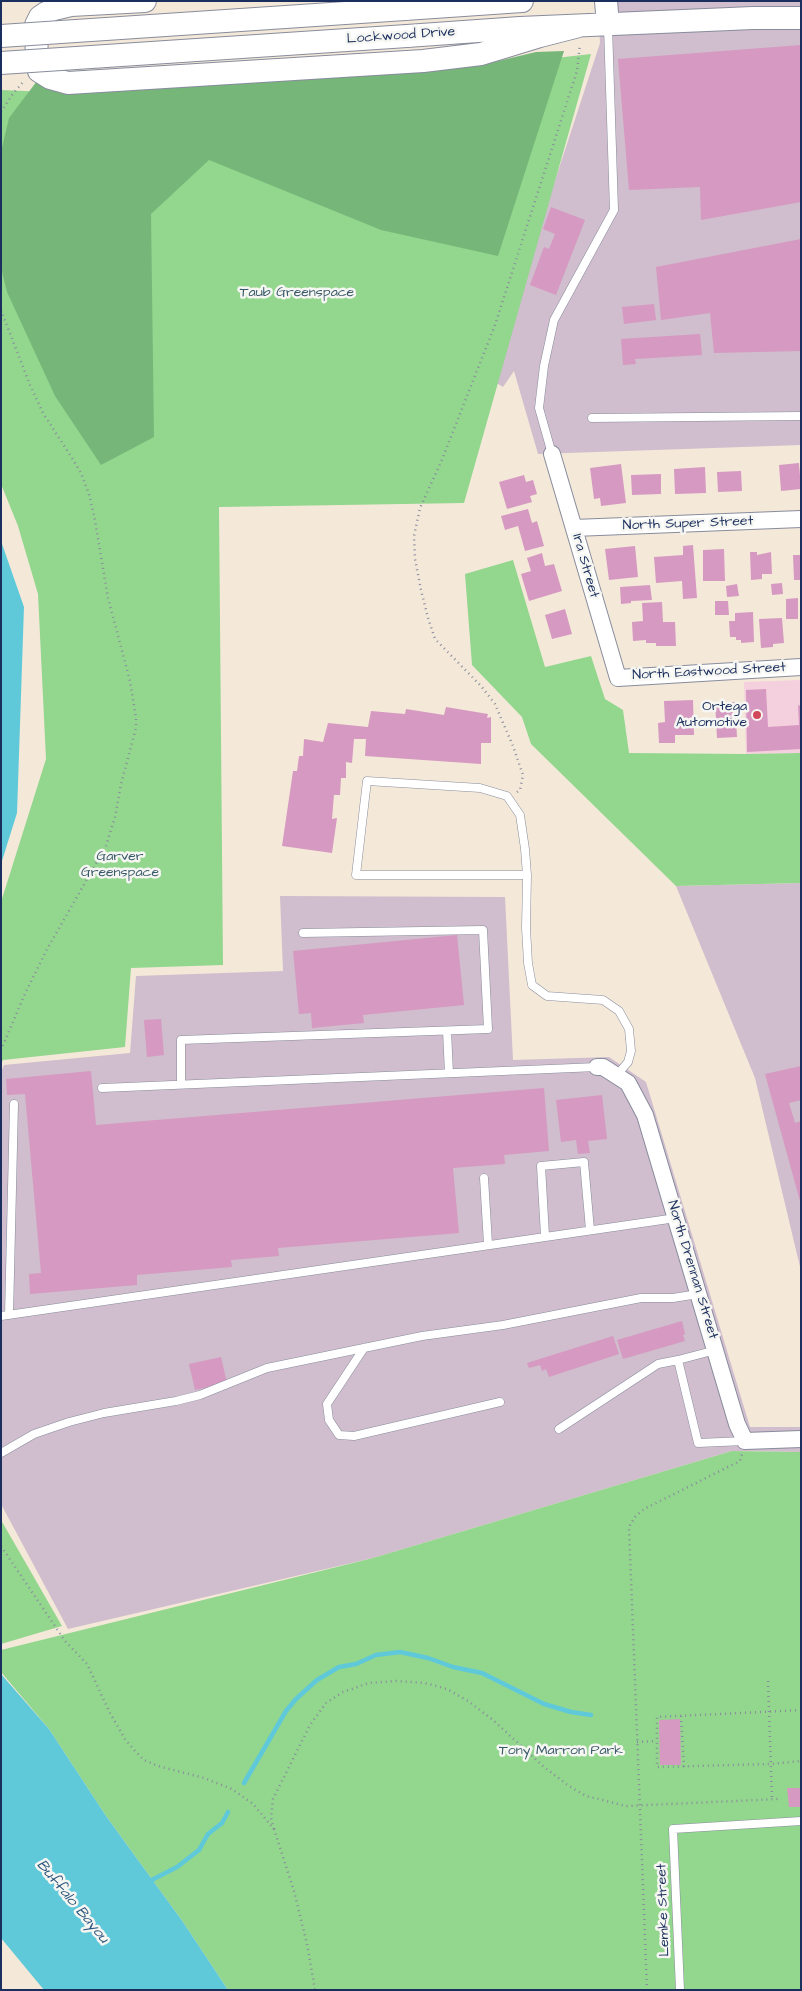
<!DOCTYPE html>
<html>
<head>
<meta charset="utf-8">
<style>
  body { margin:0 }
  #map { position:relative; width:802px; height:1991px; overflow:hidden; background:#f4e9d9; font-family:"Architects Daughter",sans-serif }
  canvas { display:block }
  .frame { position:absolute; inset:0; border:2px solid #1b2f5e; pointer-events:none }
</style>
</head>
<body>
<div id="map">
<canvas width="802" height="1991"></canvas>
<div class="frame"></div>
</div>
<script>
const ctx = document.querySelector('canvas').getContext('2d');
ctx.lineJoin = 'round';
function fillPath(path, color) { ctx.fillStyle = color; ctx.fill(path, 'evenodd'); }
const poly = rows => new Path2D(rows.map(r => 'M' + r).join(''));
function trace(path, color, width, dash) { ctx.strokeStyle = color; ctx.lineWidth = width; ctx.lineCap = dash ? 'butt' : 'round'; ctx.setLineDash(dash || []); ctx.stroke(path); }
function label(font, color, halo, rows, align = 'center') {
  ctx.font = font + ' "Architects Daughter",sans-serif'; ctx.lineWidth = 5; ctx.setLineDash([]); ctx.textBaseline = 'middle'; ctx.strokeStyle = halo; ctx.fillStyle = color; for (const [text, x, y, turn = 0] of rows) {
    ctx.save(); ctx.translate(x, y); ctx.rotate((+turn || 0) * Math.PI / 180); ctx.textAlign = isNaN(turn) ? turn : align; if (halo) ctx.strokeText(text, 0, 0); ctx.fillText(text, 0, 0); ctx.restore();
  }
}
fillPath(poly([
  [801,680,801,753,746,754,744,682]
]), '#f4cfdd');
fillPath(poly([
  [598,1,801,1,801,445,538,454,514,371,503,387,490,379,600,43],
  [801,883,801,1271,755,1078,676,886],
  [280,896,505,897,513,1060,609,1057,646,1082,750,1427,801,1427,801,1452,732,1451,373,1558,68,1629,1,1504,1,1072,4,1065,130,1053,136,976,283,971]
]), '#d0bdcd');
fillPath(poly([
  [591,54,464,503,219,507,223,965,131,968,125,1047,3,1060,1,1064,1,902,46,759,38,594,18,526,1,484,1,90,49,92,387,77],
  [513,560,545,667,591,656,605,699,623,710,629,753,746,754,801,753,801,883,676,886,531,744,522,717,472,665,465,574],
  [732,1451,801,1452,801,1990,228,1990,183,1922,106,1816,49,1729,1,1672,1,1650,373,1558],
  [1,1520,62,1626,1,1644]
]), '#93d68e');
fillPath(poly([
  [564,51,498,256,381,230,209,160,151,214,154,437,101,465,55,396,7,292,1,267,1,152,9,118,37,81,437,67,494,62,536,52]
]), '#76b779');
fillPath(poly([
  [1,541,24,607,17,813,1,864],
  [1,1674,49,1729,106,1816,183,1922,228,1990,44,1990,1,1938]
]), '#5fc9da');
trace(poly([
  [244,1783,286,1711,296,1699,317,1680,339,1667,356,1664,376,1655,400,1652,428,1658,453,1667,482,1673,544,1704,571,1712,591,1715],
  [148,1882,177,1867,199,1850,208,1834,222,1823,228,1812]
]), '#5fc9da', 4.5);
fillPath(poly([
  [801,45,801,202,701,220,700,187,629,190,618,59],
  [551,207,585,220,556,295,530,285,544,247,549,249,555,234,543,229],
  [801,239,801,351,714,353,710,313,661,320,656,267],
  [654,304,656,320,624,324,622,307],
  [700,334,702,355,635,359,636,364,623,365,621,339],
  [799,463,801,489,781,491,779,465],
  [621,464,626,503,601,506,600,498,594,499,590,468],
  [705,467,706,493,675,494,674,469],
  [741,471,742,491,718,492,717,472],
  [661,474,661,494,632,495,631,475],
  [524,475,526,482,533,480,537,494,530,496,532,502,507,509,499,482],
  [528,509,532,523,537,521,544,546,525,551,518,526,505,530,501,516],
  [693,545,697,598,683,599,682,581,656,583,654,557,683,555,683,546],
  [635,546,638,577,609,580,605,549],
  [724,549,725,581,703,581,703,550],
  [750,552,757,552,757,555,771,552,772,574,762,574,762,579,751,580],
  [542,553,545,566,554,564,562,591,529,601,521,574,531,571,527,558],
  [793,555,801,555,801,580,794,580],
  [782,583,783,594,772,595,771,584],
  [737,584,739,596,727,597,726,586],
  [650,585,652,600,631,601,631,603,621,604,620,587],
  [798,598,798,619,786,619,786,599],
  [715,601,728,601,729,615,715,615],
  [662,602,663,622,675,622,676,646,656,646,656,643,646,643,646,640,633,641,632,622,643,621,642,603],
  [565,609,572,634,552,639,545,615],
  [753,612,754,642,741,643,741,640,736,640,736,637,730,637,729,621,735,621,735,613],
  [782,618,784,643,773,644,773,647,761,648,759,619],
  [766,689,768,727,799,725,798,705,801,706,801,749,747,752,746,690],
  [693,700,694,735,675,735,675,743,659,743,658,723,665,722,664,701],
  [715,702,735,702,737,737,717,738],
  [446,707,488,714,487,718,491,717,491,743,481,743,481,764,365,756,366,739,354,739,352,763,346,762,346,778,341,778,340,795,334,795,332,819,337,818,332,853,282,846,293,771,297,771,299,756,303,756,304,739,323,742,328,723,368,727,371,711,405,714,406,709,444,715],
  [457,935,464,1005,363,1015,364,1023,312,1028,311,1013,299,1014,293,951],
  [161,1019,164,1055,147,1057,144,1020],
  [801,1066,801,1100,789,1103,795,1123,801,1121,800,1201,765,1074],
  [91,1071,96,1125,544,1088,549,1151,504,1155,505,1164,453,1168,459,1233,278,1248,279,1256,231,1260,232,1267,137,1275,137,1285,30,1294,29,1274,41,1273,25,1094,7,1095,6,1079],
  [602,1095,607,1139,588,1141,590,1153,578,1154,576,1140,561,1142,556,1100],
  [682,1321,685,1334,683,1335,685,1341,623,1359,617,1340],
  [613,1336,619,1354,549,1377,546,1369,542,1371,540,1365,529,1368,527,1363],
  [221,1357,227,1383,195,1390,189,1364],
  [680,1719,681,1765,660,1765,659,1720],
  [787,1788,801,1788,801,1807,789,1807]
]), '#d699c1');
const service = poly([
  [592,418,801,416],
  [552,454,539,408,544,366,554,320,614,210,608,27],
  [527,875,356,875,367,781,480,788,507,796,520,815,525,849,527,875,526,928,528,963,532,985,547,996,603,1000,619,1011,629,1029,631,1051,628,1062,617,1075],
  [447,1031,449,1073],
  [181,1084,181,1040,488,1029,483,930,303,933],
  [102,1088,597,1067],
  [484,1178,488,1244],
  [545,1236,541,1166,584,1162,590,1230],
  [9,1315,14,1104],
  [1,1316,676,1218],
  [364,1348,327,1404,329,1420,339,1435,354,1436,500,1402],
  [716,1350,678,1360,698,1443,745,1441],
  [559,1429,658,1364,678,1360],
  [1,1453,34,1434,69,1422,104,1413,176,1401,200,1395,267,1368,422,1336,503,1325,641,1298,673,1298,698,1294],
  [680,1990,673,1829,801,1821]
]);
const minor = poly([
  [552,454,618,678,801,667],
  [574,528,801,519],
  [597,1067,603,1067,628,1083,645,1115,737,1424,745,1441,801,1439]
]);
const secondary = poly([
  [145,1,71,5,54,9,46,13,40,17,36,25,37,63,39,71,50,78,68,83,423,61,481,54,540,36,579,26],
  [606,1,608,25],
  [405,9,522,1],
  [407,36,520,28,753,18,801,18]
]);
trace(service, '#888c9c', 9);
trace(minor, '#888c9c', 18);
trace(secondary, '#888c9c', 24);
trace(poly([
  [1,112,12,95,24,81],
  [1,310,30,385,43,413,72,458,81,473,89,494,94,515,108,598,130,681,136,718,136,728,121,784,115,817,106,846,46,951,24,996,1,1050],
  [517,792,520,790,523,775,513,746,495,704,481,686,435,639,428,618,421,590,415,559,414,536,420,508,441,462,495,325,577,71,580,44],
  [1,1546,65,1641,87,1664,110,1713,125,1739,135,1751,144,1760,158,1766,204,1778,232,1789,253,1804,274,1829,294,1891,307,1944,315,1990],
  [768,1681,772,1799],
  [801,1710,657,1717,657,1767,771,1764,801,1761],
  [681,1716,684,1767],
  [637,1742,657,1741],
  [274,1829,271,1818,273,1799,310,1725,326,1703,343,1692,369,1683,396,1681,425,1683,447,1689,468,1701,493,1720,544,1767,569,1786,586,1796,626,1806,779,1799],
  [647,1990,629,1527,635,1517,644,1509,740,1461,742,1454]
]), '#888c9c', 2.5, [1, 4]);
trace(service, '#fff', 8);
trace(minor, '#fff', 16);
trace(secondary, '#fff', 22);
const secondaryBridge = poly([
  [1,36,405,9],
  [1,63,407,36]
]);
trace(secondaryBridge, '#888c9c', 24, []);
trace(secondaryBridge, '#fff', 22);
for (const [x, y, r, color] of [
  [757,715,5,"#d1495b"]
]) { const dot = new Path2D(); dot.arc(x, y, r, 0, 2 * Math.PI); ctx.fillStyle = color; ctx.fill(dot); trace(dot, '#f6f6f2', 2); }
label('14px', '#1b2f5e', '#f6f6f2', [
  ["Lockwood Drive",401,36,-4],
  ["North Super Street",688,524,-2],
  ["Ira Street",585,566,74],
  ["North Eastwood Street",709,672,-3],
  ["North Drennan Street",692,1270,73],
  ["Lemke Street",664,1910,-92]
]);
label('14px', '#39596a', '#f6f6f2', [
  ["Taub Greenspace",297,293],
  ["Garver",120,857],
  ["Greenspace",120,873],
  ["Tony Marron Park",561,1751]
]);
label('14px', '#1b2f5e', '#f6f6f2', [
  ["Ortega",747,707],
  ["Automotive",747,723]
], 'right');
label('italic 15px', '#2c567d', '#f6f6f2', [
  ["Buffalo Bayou",72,1902,50]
]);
</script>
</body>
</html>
